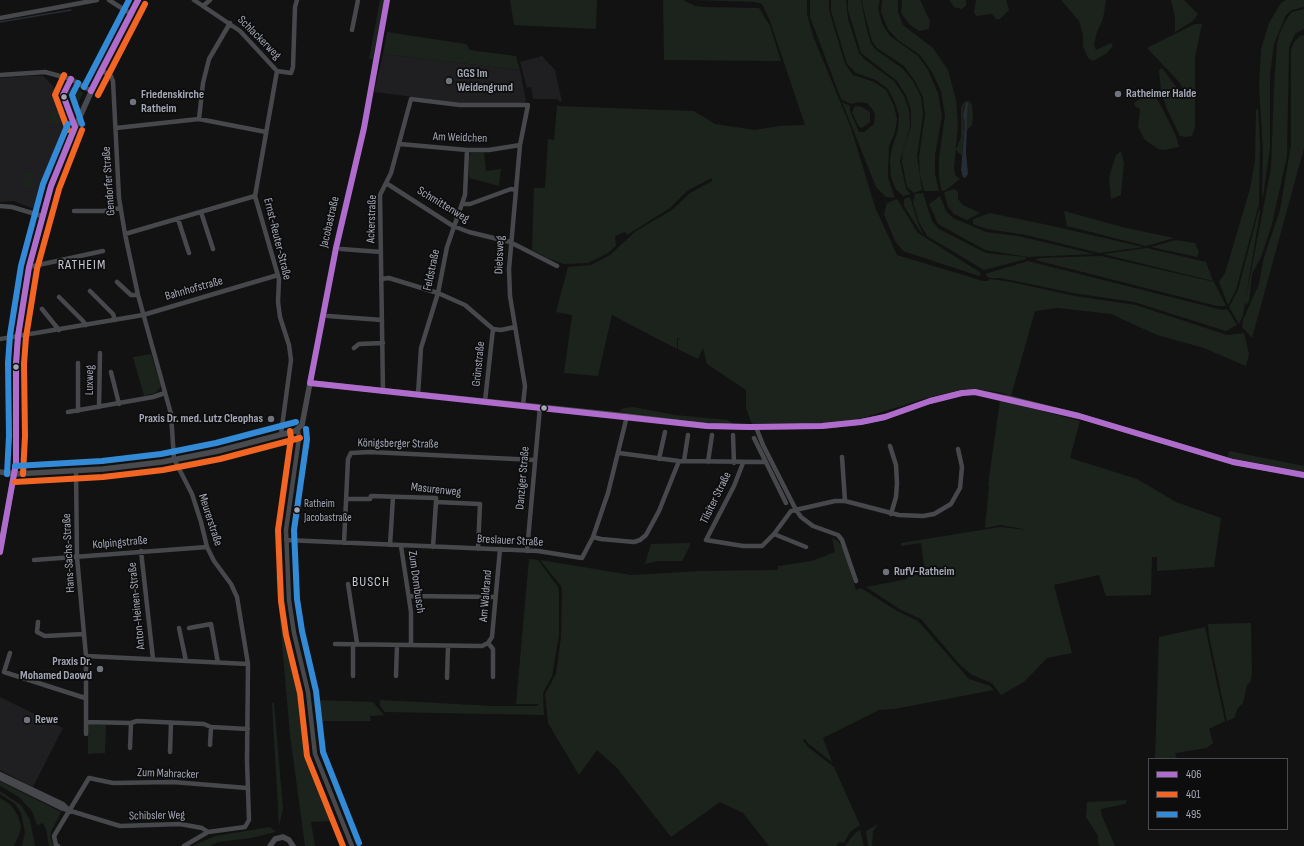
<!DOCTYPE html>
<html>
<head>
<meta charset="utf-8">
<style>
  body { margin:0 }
  #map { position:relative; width:1304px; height:846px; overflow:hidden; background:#121213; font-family:"Sofia Sans Condensed",sans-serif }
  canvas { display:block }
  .legend { position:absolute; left:1148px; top:758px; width:140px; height:72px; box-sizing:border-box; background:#0d0d0e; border:1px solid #494b50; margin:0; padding:5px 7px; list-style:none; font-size:12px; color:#a3a7b4 }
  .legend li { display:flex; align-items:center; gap:8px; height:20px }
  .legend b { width:20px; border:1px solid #494b50 }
</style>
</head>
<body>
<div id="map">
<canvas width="1304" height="846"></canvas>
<ul class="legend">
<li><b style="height:5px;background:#b06ccc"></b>406</li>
<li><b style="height:5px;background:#f26522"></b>401</li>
<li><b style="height:5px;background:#338bd7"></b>495</li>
</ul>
</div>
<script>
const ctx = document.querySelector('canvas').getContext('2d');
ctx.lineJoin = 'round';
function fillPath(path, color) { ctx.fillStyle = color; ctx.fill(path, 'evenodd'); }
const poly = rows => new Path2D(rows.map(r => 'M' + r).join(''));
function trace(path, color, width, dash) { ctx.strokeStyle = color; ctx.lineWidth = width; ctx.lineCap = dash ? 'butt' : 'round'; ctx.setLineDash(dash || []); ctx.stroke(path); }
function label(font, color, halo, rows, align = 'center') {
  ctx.font = font + ' "Sofia Sans Condensed",sans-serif'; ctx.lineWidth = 3.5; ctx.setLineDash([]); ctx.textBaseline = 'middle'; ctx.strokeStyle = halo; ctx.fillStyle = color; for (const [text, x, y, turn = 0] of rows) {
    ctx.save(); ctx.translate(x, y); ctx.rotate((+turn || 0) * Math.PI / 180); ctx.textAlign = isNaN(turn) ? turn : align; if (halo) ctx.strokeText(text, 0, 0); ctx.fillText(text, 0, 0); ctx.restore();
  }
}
fillPath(poly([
  [383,54,520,70,526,101,523,104,462,103,374,92],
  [542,56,555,70,562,102,558,101,558,99,533,99,531,87,527,88,520,62],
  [25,76,43,76,52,85,57,92,69,125,34,209,14,201,0,202,0,78],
  [0,697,63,728,33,787,0,770]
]), '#1f1f21');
fillPath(poly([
  [380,0,384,0,373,59,369,59],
  [510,0,597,0,596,29,514,25],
  [663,0,683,0,695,6,703,7,759,8,770,26,781,61,664,60],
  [696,0,807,0,807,14,813,36,851,128,875,207,897,255,983,281,988,281,990,279,1011,282,1075,296,1136,305,1227,335,1244,333,1249,354,1246,366,1204,348,1157,335,1111,314,1058,308,1035,311,1011,396,1003,393,984,390,965,389,930,397,856,420,821,423,752,424,746,408,746,390,707,364,703,348,698,359,678,349,678,339,682,340,677,338,677,349,612,315,598,376,564,373,572,315,556,312,568,267,591,265,610,255,636,231,672,210,690,193,712,181,712,178,688,190,670,208,627,235,625,232,615,236,616,246,608,253,588,263,564,264,550,259,532,250,534,188,545,188,548,139,554,140,557,106,694,111,715,124,755,130,779,126,805,125,770,21,762,4,755,2],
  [810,0,829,0,829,10,845,64,853,75,874,82,886,90,894,106,897,119,895,132,889,146,888,168,888,178,895,198,886,197,876,187,842,102,850,106,850,111,859,132,864,132,874,124,875,115,873,110,867,103,858,102,851,104,841,99,810,17],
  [831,0,846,0,848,19,859,53,864,59,894,81,904,96,909,110,910,126,900,161,906,189,911,194,903,196,895,188,891,177,890,160,892,148,898,130,899,115,895,103,888,89,876,80,856,73,847,64,831,11],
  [848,0,861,0,866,26,871,44,876,50,902,68,913,81,921,97,923,115,917,156,922,190,914,193,907,187,902,162,903,151,911,126,911,110,906,95,897,81,861,53,848,10],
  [862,0,880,0,878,8,882,24,890,36,918,56,928,70,938,93,942,116,935,155,935,174,939,191,924,191,920,174,919,157,925,115,923,97,915,81,904,66,877,48,872,41,863,7],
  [882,0,898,0,898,12,903,25,933,48,948,70,956,100,958,125,954,168,955,175,960,179,946,190,943,191,941,189,939,176,939,159,945,115,941,91,932,72,920,55,898,40,888,29,881,12],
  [902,0,920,0,930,21,929,29,919,31,910,25,901,13],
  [949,0,966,0,966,6,961,9,954,7],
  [976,0,1006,0,1009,10,1000,19,996,19,992,14,977,16,974,13],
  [1061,0,1106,0,1103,19,1097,32,1094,45,1096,50,1111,43,1113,46,1107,53,1093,61,1088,58,1083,46,1083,35,1079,21],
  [1171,0,1184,0,1198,14,1193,21,1175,32,1175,17],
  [1286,0,1304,0,1304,7,1292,10,1286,15,1274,44,1270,75,1270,147,1263,197,1262,194,1263,151,1259,87,1261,49,1269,23,1281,3],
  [1304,9,1304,29,1295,34,1289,47,1287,156,1272,224,1261,257,1252,274,1249,301,1246,305,1245,303,1271,168,1274,86,1277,44,1280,32,1288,17,1292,12],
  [1195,24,1202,24,1195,57,1195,127,1192,136,1186,137,1180,136,1167,109,1161,91,1159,70,1162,68,1180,92,1188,97,1179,82,1147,48],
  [387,32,466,44,470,50,516,56,520,70,383,54],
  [1304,35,1304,148,1252,338,1242,327,1243,320,1259,284,1264,257,1280,210,1291,145,1291,50,1294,42,1300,36],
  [72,87,76,87,83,93,74,111,68,94,68,90],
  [1150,94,1155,96,1162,108,1176,136,1179,147,1164,150,1158,149,1145,140,1138,127,1140,109,1135,106,1134,103,1145,95],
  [965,101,969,101,972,104,973,117,972,125,967,130,968,103,964,108,963,115,965,123,962,156,956,150,961,137,961,107],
  [855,106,862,107,870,112,870,122,862,128,859,127,852,112],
  [1258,109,1260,143,1259,204,1236,290,1228,305,1219,282,1225,273,1250,189,1255,161,1256,110],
  [58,110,59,124,50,124,49,111],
  [1121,151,1124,163,1121,195,1111,199,1109,177,1116,155],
  [484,152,486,171,501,169,499,186,469,178,469,157,471,153],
  [24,173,32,173,33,187,25,187],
  [954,189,958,192,958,199,963,205,980,213,967,220,954,214,948,207,944,192],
  [923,193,932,221,939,229,986,253,1025,257,1026,259,984,270,927,236,919,222,913,202,915,194],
  [940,196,946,211,953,218,986,232,1018,236,1094,254,1028,257,985,250,938,224,929,204],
  [910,197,918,223,923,234,920,231,904,206,904,199],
  [897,199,918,233,978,271,981,274,979,276,903,251,895,241,884,214,887,203],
  [1259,209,1260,212,1243,315,1239,324,1229,307,1238,290],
  [1064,211,1126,228,1174,238,1146,246,1067,226],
  [990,213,1048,225,1143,247,1100,253,1026,235,987,229,973,224,973,219],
  [1176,240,1195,243,1199,252,1197,257,1151,247],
  [1147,248,1206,262,1213,281,1103,254],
  [1101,256,1214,282,1226,306,1217,306,1035,260,1039,258],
  [1028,261,1222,310,1227,309,1237,325,1226,331,1134,302,1073,293,1001,278,989,278,985,274],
  [151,354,161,387,155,393,144,396,133,357],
  [1000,400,1080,421,1070,458,1137,479,1176,502,1221,518,1214,567,1157,571,1157,557,1152,557,1151,595,1106,596,1099,575,1054,585,1072,653,1047,658,1024,682,1001,695,992,683,972,675,960,665,921,619,901,610,866,587,907,579,907,577,925,573,921,543,901,546,901,543,1000,527,1029,530,1000,525,985,528,989,486,988,485],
  [633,407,675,415,728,420,733,424,715,424,674,420,619,411,624,408],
  [1229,451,1304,466,1304,472,1230,458,1228,456],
  [832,538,838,541,843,548,856,590,861,588,897,611,918,621,969,679,990,686,994,690,894,709,879,710,823,738,832,762,809,744,805,739,803,740,808,747,834,767,860,825,850,832,844,843,839,842,836,846,769,846,743,813,720,802,671,837,617,768,597,750,579,775,548,723,545,694,556,674,561,637,562,592,561,586,540,560,631,575,700,571,778,570,778,566,812,561,835,552],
  [690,543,690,546,682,561,658,561,645,564,651,544],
  [529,559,538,560,558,587,559,593,559,636,552,676,543,693,544,715,385,712,380,706,380,700,493,706,538,706,538,704,516,704],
  [282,572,289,640,304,701,307,739,310,757,335,821,311,822,315,846,305,846,290,735,276,575],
  [1251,623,1252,675,1250,682,1247,685,1243,703,1238,708,1234,718,1227,721,1209,636,1208,624],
  [1205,627,1225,721,1209,729,1213,743,1207,748,1175,753,1177,759,1155,759,1159,637],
  [314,700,373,702,384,715,388,715,370,716,371,721,316,721],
  [272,703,274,703,283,809,279,826],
  [88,724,106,725,105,753,88,754],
  [0,781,61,812,51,832,50,837,54,846,49,846,46,829,43,823,37,825,32,811,19,797,0,786],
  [0,791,21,805,30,820,35,846,22,846,25,832,21,813,15,804,0,794],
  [0,798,11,805,18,816,21,826,20,832,14,846,0,846],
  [1127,800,1125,804,1101,809,1102,816,1115,846,1100,846,1098,842,1098,836,1086,817,1087,802],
  [879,824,873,831,872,846,868,846,866,831],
  [270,827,276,832,251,838,218,842,210,846,192,846,215,836],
  [860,830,864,846,845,846,855,833]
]), '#1c231d');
fillPath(poly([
  [966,103,968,103,966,152,968,174,965,178,963,177,961,170,965,123,963,115]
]), '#262d34');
trace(poly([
  [0,22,71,10]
]), '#262d34', 1.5);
trace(poly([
  [109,0,131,14],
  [194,0,240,31,277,71,291,73,293,67,295,7,297,0],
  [203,6,210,0],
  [0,18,97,0],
  [352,30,358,0],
  [277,71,255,196,279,279,278,302,280,317,289,345,291,360,281,434],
  [0,75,45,72,71,79,91,91],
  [199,119,203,83,209,59,230,23],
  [116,128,199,119,266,132],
  [400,144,467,150,489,150,520,145],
  [386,183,453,226,469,232,510,242,557,266],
  [463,204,470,204,511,189,516,190],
  [0,206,12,207,42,216],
  [74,211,104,211,120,208],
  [201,212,213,249],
  [178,219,189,253],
  [125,234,255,196],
  [341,249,381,252],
  [29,267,103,251],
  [381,279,389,278,438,293,465,305,493,329,501,330,515,327],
  [117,282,131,295,138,295],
  [90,291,113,314,115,320],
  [59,297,83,321,86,325],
  [42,309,59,330],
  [328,316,382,320],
  [0,339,143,315,278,275],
  [354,348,359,344,383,343],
  [111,372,119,404],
  [310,383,336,248,364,128,387,0],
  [383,392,380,195,391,173,411,99,460,105,528,105,520,145,509,269,510,296,525,386,523,405],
  [418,395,421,348,438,293,447,247,465,195,467,150],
  [485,401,493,329],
  [99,407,100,353],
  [78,411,78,363],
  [68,412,153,397,165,393],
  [756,427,763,445,796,510,801,517,813,526,838,535,842,540,856,581],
  [298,430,299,438,286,530,289,600,294,633,308,692,315,754,352,846],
  [733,435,734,463],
  [754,438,786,503],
  [890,446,896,465,897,483,896,497,891,514],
  [619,453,679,461,766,462],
  [842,457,845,501],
  [659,459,665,432],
  [684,461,688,435],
  [708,462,712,435],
  [743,463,734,486,706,540,743,546,762,546,774,534,791,511,835,501,845,501,899,515,923,516,934,514,951,504,960,488,962,467,958,449],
  [76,470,77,557,86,656,86,734],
  [346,499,370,499,371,496,436,498,436,502,480,504,478,549],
  [774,534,806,547],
  [593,537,601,539,634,542,640,540,646,535,659,511,679,461],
  [286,540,538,551,582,558,593,537,608,493,627,416],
  [344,543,348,459,351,453,370,452,535,460],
  [390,545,393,497],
  [401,546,411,612,411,645],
  [433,547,436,502],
  [141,551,153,659],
  [527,551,540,407],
  [34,560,207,547],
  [348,584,357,643],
  [409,596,495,597],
  [38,622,37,632,45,636,84,634],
  [179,628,186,661],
  [189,628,211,624,218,663],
  [488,643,493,649,493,677],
  [335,644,482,646,488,643,492,637,500,549],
  [10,653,4,672,85,698],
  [86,656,248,664],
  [353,676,353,644],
  [396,676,397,645],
  [447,678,448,646],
  [86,722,131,723,137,721,204,724,211,727,248,729],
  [210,745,211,727],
  [130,748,131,723],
  [170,752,171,723],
  [0,774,63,804,67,808],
  [0,778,61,808,120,826,180,824,202,828,208,832,245,827,249,820,247,761,248,664,237,597,231,584,214,561,207,547,201,522,192,494,174,459,171,414,138,295,125,234,119,198,113,81,111,76,101,70],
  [58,846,56,845,54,836,89,778,113,783,173,782,247,788],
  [184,846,208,832]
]), '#47484b', 4.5);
trace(poly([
  [0,472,15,474,103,469,162,462,218,451,295,431,302,425,310,383,627,416,707,426,750,427,822,426,861,422,885,417,930,401,962,393,975,392,1011,399,1079,416,1233,462,1304,475],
  [0,552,16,463,16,364,18,336,29,267,51,186,68,143,101,70,138,0],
  [270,846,275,839,283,837,289,840,293,846]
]), '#494a4d', 5.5);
trace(poly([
  [71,79,63,95,75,127],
  [91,91,138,0],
  [310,383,707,426,750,427,822,426,861,422,885,417,930,401,962,393,975,392,1079,416,1233,462,1304,475],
  [310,383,336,248,364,128,387,0],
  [0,552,16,463,16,364,18,336,29,267,51,186,75,127]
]), '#b06ccc', 6);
trace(poly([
  [64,75,55,95,68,130],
  [98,95,145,4],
  [290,431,291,438,278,530,281,601,286,635,300,693,307,756,343,846],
  [23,474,25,436,24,364,26,337,37,269,59,189,82,130],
  [15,482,103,477,163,470,220,459,300,438]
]), '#f26522', 6);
trace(poly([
  [78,83,72,95,82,124],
  [84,87,129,0],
  [306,429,307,439,294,530,297,599,302,631,316,691,323,752,359,843],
  [15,466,102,461,161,454,216,443,296,422],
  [7,474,9,436,8,363,10,335,21,266,43,184,68,124]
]), '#338bd7', 6);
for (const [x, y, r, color] of [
  [449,81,4,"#70737c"],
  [1118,94,4,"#70737c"],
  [64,97,3.5,"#a3a7b4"],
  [133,102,4,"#70737c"],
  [16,367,3.5,"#a3a7b4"],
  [544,408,3.5,"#a3a7b4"],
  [271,419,4,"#70737c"],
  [297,510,3.5,"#a3a7b4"],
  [886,572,4,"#70737c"],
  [100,669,4,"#70737c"],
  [27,720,4,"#70737c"]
]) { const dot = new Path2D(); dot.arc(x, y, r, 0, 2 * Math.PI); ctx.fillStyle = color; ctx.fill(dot); trace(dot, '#0d0d0e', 1.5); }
label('11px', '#a3a7b4', '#0d0d0e', [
  ["Ratheim",304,504],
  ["Jacobastraße",304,518]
], 'left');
label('12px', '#a3a7b4', '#0d0d0e', [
  ["Schlackerweg",259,38,45],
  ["Am Weidchen",460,138,2],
  ["Gendorfer Straße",109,181,-94],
  ["Schmittenweg",443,205,31],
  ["Ackerstraße",372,219,-88],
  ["Jacobastraße",330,222,-77],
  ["Ernst-Reuter-Straße",277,239,76],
  ["Diebsweg",500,255,-88],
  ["Feldstraße",432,270,-78],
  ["Bahnhofstraße",194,289,-16],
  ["Grünstraße",479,364,-84],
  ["Luxweg",90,380,-89],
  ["Königsberger Straße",398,444,1],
  ["Danziger Straße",523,478,-85],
  ["Masurenweg",436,490,6],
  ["Tilsiter Straße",716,498,-64],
  ["Meurerstraße",210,520,72],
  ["Breslauer Straße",510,541,3],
  ["Kolpingstraße",120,543,-5],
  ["Hans-Sachs-Straße",69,553,-93],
  ["Zum Dornbusch",416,582,82],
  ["Am Waldrand",486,596,-85],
  ["Anton-Heinen-Straße",137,606,-96],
  ["Zum Mahracker",168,774,2],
  ["Schibsler Weg",157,816,-1]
]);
label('bold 12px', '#a3a7b4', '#0d0d0e', [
  ["GGS Im",457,74],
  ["Weidengrund",457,88],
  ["Ratheimer Halde",1126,94],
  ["Friedenskirche",141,95],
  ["Ratheim",141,109],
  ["Praxis Dr. med. Lutz Cleophas",263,419,"right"],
  ["RufV-Ratheim",894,572],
  ["Praxis Dr.",92,662,"right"],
  ["Mohamed Daowd",92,676,"right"],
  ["Rewe",35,720]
], 'left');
ctx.letterSpacing = '1px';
label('14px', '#c4c7d0', '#0d0d0e', [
  ["RATHEIM",82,265],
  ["BUSCH",371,582]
]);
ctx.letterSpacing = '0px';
</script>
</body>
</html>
